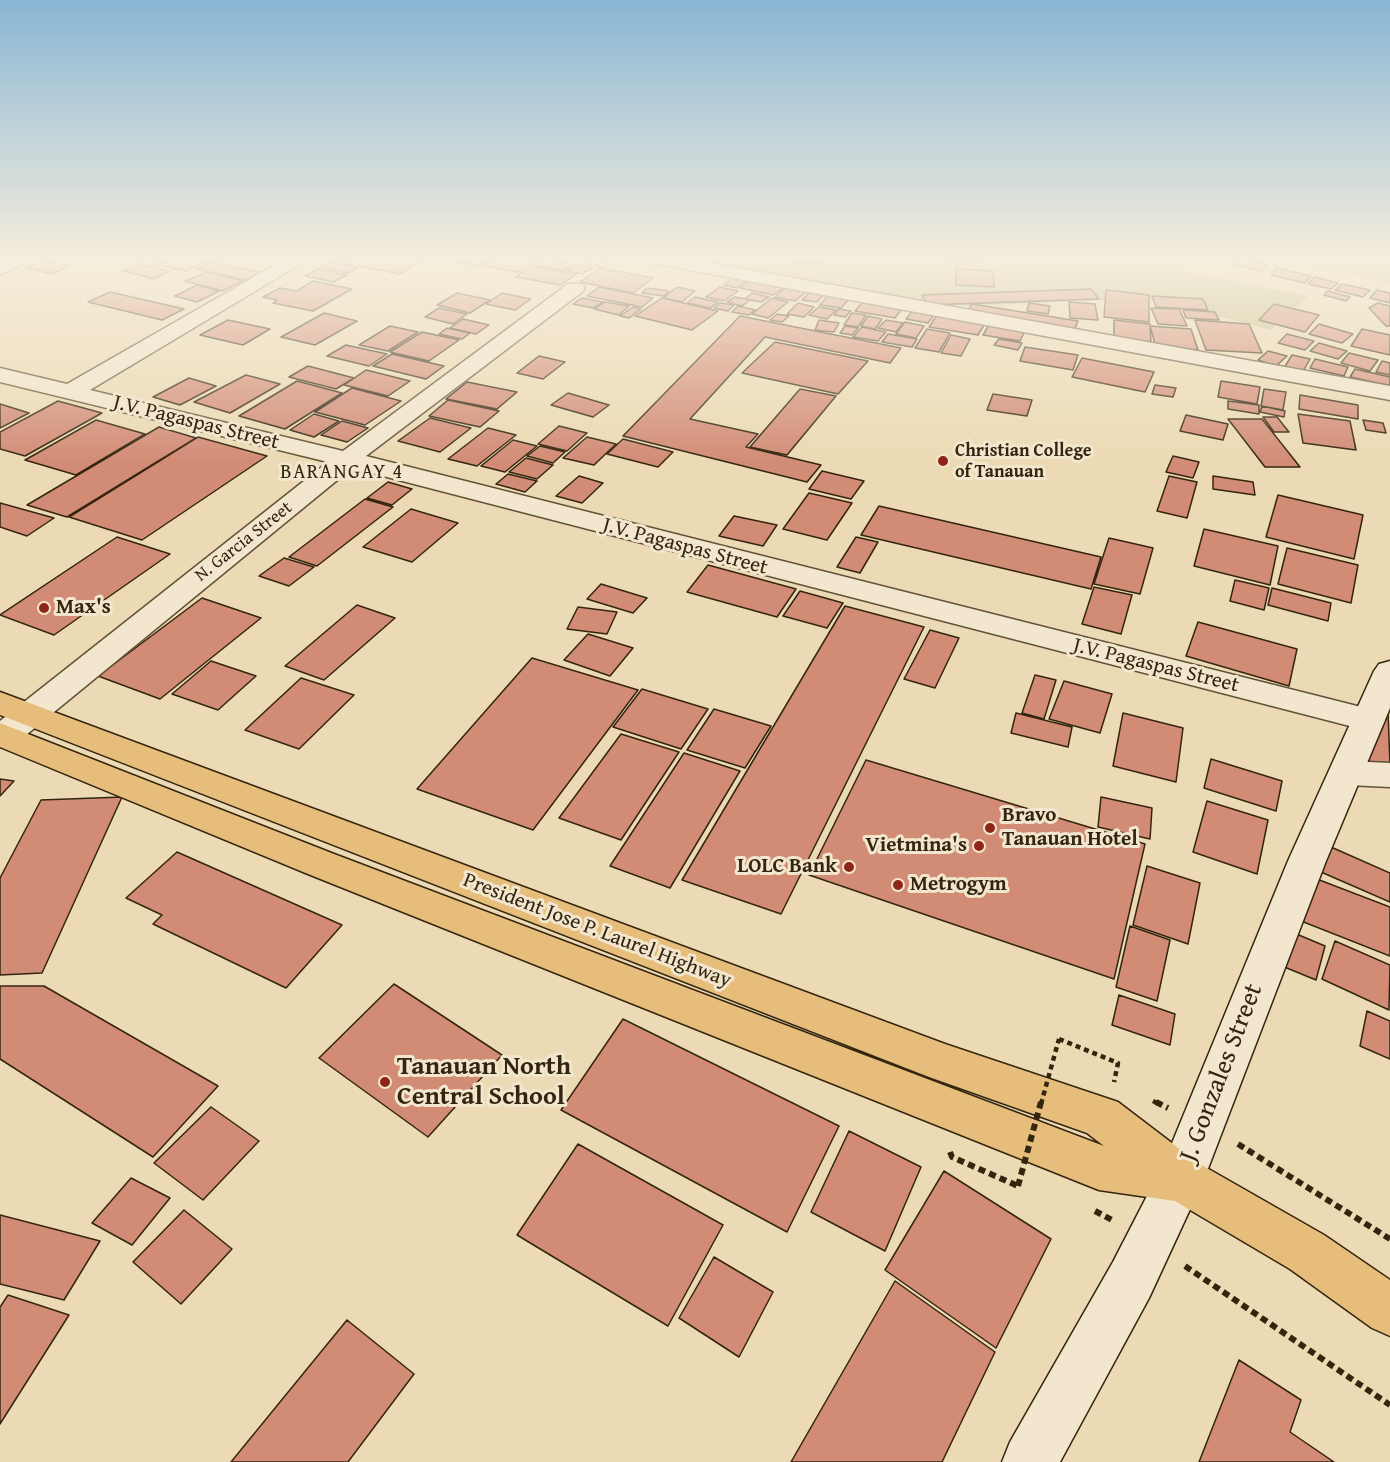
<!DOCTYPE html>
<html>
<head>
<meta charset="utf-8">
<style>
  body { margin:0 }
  canvas { display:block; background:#ebdab3 }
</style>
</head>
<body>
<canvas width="1390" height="1462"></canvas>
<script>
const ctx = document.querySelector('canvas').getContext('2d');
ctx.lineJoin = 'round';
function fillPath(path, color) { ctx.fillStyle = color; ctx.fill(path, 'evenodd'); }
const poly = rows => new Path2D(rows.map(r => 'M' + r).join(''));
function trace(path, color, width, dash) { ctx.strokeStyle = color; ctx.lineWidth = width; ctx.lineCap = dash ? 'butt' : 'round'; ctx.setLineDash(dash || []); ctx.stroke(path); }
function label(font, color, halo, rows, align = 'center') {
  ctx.font = font + ' "Gentium Book Plus",serif'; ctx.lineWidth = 6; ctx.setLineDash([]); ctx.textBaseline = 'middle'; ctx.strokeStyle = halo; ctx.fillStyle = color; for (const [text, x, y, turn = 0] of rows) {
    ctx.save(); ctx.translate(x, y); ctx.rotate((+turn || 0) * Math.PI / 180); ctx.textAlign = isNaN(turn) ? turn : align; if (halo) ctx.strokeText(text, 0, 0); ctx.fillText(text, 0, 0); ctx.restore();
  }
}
fillPath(poly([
  [655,257,1190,257,1173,269,1308,296,1271,330,1149,298,923,308],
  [1277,257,1390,257,1390,284]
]), '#c0bd87');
const building = poly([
  [147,257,170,257,150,267,134,263,147,257],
  [175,257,182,257,205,262,186,271,159,265,175,257],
  [353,257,427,257,400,274,342,263,353,257],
  [444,257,493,257,480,266,441,259,444,257],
  [497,257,538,257,539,258,518,272,483,266,497,257],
  [591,257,611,261,602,267,582,263,591,257],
  [795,257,819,257,820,263,795,263,795,257],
  [948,257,983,257,985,262,950,262,948,257],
  [1238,258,1267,264,1261,271,1232,264,1238,258],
  [544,259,574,265,563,271,534,265,544,259],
  [43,261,69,266,52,274,26,268,43,261],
  [211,262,261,272,246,280,196,269,211,262],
  [329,262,358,268,348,273,320,267,329,262],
  [138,264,169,271,154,279,123,271,138,264],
  [578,265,592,268,582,274,568,271,578,265],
  [531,266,576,274,561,285,515,277,531,266],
  [600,268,653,278,633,293,580,282,600,268],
  [1277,268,1311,276,1305,283,1271,275,1277,268],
  [319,269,347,275,333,282,305,276,319,269],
  [956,269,993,271,994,287,956,285,956,269],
  [207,272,243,281,222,291,185,281,207,272],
  [1315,277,1338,283,1331,289,1308,284,1315,277],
  [733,278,746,281,737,288,724,285,733,278],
  [313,281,352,289,313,311,273,303,277,300,263,297,280,288,297,291,313,281],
  [749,281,783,288,773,295,740,288,749,281],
  [1342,284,1370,290,1363,297,1335,290,1342,284],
  [197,285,219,291,197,302,175,296,197,285],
  [599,287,653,298,642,307,587,296,599,287],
  [677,287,695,291,682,302,663,298,677,287],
  [720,287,738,291,724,301,706,297,720,287],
  [786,287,806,292,795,301,775,297,786,287],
  [647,288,669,291,664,296,642,293,647,288],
  [1091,289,1099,299,927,305,922,295,1091,289],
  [1106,290,1149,295,1149,322,1104,317,1106,290],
  [1377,290,1390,293,1390,303,1370,298,1377,290],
  [811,291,825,293,817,302,802,300,811,291],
  [1328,291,1350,297,1346,301,1324,295,1328,291],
  [110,292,184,309,162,320,88,302,110,292],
  [457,293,490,300,470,313,437,305,457,293],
  [502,293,531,299,515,310,486,304,502,293],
  [752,293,769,297,761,302,745,299,752,293],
  [830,293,851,297,841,308,820,305,830,293],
  [1152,296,1203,299,1208,310,1156,307,1152,296],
  [695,297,718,302,710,308,687,303,695,297],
  [735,297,750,300,742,306,727,302,735,297],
  [582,298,603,302,593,308,573,304,582,298],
  [662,298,718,311,692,330,635,316,662,298],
  [772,298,788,302,768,318,752,314,772,298],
  [865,299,904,306,895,318,855,311,865,299],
  [605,302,629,306,619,315,594,309,605,302],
  [1069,302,1095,304,1098,320,1070,318,1069,302],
  [720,303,734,305,728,311,714,308,720,303],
  [798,303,814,307,804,317,787,314,798,303],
  [1029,303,1050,306,1048,314,1027,311,1029,303],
  [1378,303,1390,306,1390,326,1386,326,1369,308,1378,303],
  [972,304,1078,321,1074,331,966,313,972,304],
  [1274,304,1319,315,1305,332,1259,320,1274,304],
  [738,306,755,310,749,315,732,312,738,306],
  [633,307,641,309,629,318,620,316,633,307],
  [819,307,836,310,827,319,809,315,819,307],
  [439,308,467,314,453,324,425,317,439,308],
  [1151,308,1179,309,1187,326,1158,324,1151,308],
  [839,309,851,311,845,317,834,315,839,309],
  [914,309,936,312,928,323,906,319,914,309],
  [1183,310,1215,312,1219,320,1186,318,1183,310],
  [939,312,987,320,978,335,929,327,939,312],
  [324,313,357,321,315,345,281,337,324,313],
  [852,313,866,315,858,327,844,325,852,313],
  [777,314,789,316,782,322,770,320,777,314],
  [740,316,901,348,890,363,765,337,690,419,758,434,746,447,821,465,807,482,623,436,740,316],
  [868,316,882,319,875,329,861,326,868,316],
  [463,319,489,325,476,334,450,328,463,319],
  [228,320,270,329,243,345,200,335,228,320],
  [819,320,839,323,834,332,815,330,819,320],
  [886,320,903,323,896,332,878,328,886,320],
  [1114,320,1150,324,1151,343,1114,339,1114,320],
  [1195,320,1249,324,1262,353,1206,350,1195,320],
  [905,322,924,326,916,338,896,334,905,322],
  [990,323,1026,329,1020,341,983,335,990,323],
  [1319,324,1353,334,1342,343,1309,334,1319,324],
  [390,326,418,332,388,351,359,345,390,326],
  [845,326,858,328,852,335,840,333,845,326],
  [1150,326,1191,329,1198,350,1156,347,1150,326],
  [862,327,886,332,878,341,853,337,862,327],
  [447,328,470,333,462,339,439,334,447,328],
  [927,329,950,333,939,352,915,348,927,329],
  [1362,329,1390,335,1390,355,1351,346,1362,329],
  [422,332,459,340,429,361,390,352,422,332],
  [888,334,917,339,912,347,882,342,888,334],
  [1287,334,1314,341,1305,350,1278,343,1287,334],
  [951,335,970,339,961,356,941,353,951,335],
  [999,339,1022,343,1018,350,994,345,999,339],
  [775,342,868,361,838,394,742,373,775,342],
  [1319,343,1347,351,1338,359,1310,351,1319,343],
  [346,345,387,354,369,366,327,356,346,345],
  [1025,347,1078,355,1073,370,1020,361,1025,347],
  [1268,351,1287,356,1276,366,1258,360,1268,351],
  [1349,353,1378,360,1370,371,1341,363,1349,353],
  [392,354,444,366,426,379,373,366,392,354],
  [1292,355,1310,359,1302,373,1284,368,1292,355],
  [539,356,565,362,543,379,517,373,539,356],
  [1082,358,1154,372,1145,392,1072,377,1082,358],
  [1315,359,1348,367,1344,376,1310,368,1315,359],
  [1382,361,1390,363,1390,375,1376,372,1382,361],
  [308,366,354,378,336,389,289,377,308,366],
  [1355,369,1390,377,1390,386,1350,377,1355,369],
  [366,370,410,381,388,396,344,385,366,370],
  [246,375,280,384,230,413,194,402,246,375],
  [189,378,216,386,180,405,153,397,189,378],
  [297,381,342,393,285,429,239,416,297,381],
  [1221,381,1260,387,1257,404,1218,397,1221,381],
  [467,382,517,392,497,409,446,399,467,382],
  [1155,385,1176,388,1173,397,1152,394,1155,385],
  [352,388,401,401,365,425,315,412,352,388],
  [800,389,836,396,787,455,750,447,800,389],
  [1264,389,1286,392,1283,410,1261,406,1264,389],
  [568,393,609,405,593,417,551,405,568,393],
  [993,394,1032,400,1027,416,987,410,993,394],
  [1300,395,1358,405,1358,419,1299,409,1300,395],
  [448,400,499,411,480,427,429,416,448,400],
  [58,401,102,413,25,456,0,449,0,432,58,401],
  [1228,401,1259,405,1259,414,1228,409,1228,401],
  [0,404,29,413,0,428,0,404],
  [1262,406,1285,411,1284,417,1260,412,1262,406],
  [314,414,339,421,314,437,290,430,314,414],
  [1298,414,1350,421,1356,450,1303,443,1298,414],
  [1186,415,1228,424,1223,440,1180,431,1186,415],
  [1263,417,1277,417,1289,432,1274,432,1263,417],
  [430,418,471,428,440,452,398,441,430,418],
  [1228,419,1262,419,1300,467,1265,467,1228,419],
  [96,420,145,434,76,475,25,460,96,420],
  [1363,420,1383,423,1386,433,1366,430,1363,420],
  [342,421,368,428,347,442,321,435,342,421],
  [559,426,587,433,567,451,538,444,559,426],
  [159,427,196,438,67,517,27,505,159,427],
  [488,428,516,435,477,466,448,459,488,428],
  [198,437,267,456,142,540,69,517,198,437],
  [587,437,616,444,594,465,563,458,587,437],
  [623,439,673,452,658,467,607,454,623,439],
  [513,440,537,446,505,472,481,466,513,440],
  [540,446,565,452,553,463,527,456,540,446],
  [1173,456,1199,462,1193,478,1166,472,1173,456],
  [526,458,553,465,537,479,509,472,526,458],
  [822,471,864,481,851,499,809,489,822,471],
  [508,474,537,481,525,492,496,484,508,474],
  [579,476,603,483,582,503,556,496,579,476],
  [1169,476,1197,482,1187,518,1157,511,1169,476],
  [1213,476,1253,482,1255,495,1213,489,1213,476],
  [388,482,412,489,392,505,367,498,388,482],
  [809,493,852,503,827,540,783,529,809,493],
  [1278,495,1363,515,1354,559,1266,537,1278,495],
  [365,499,393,507,317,566,289,557,365,499],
  [0,503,54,518,27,536,0,527,0,503],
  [879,506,1101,557,1091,589,861,535,879,506],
  [411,509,458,523,412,562,363,547,411,509],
  [734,516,777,525,763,546,719,536,734,516],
  [1204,529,1278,546,1270,585,1194,566,1204,529],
  [117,537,170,554,54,635,0,615,117,537],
  [856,537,878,542,860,573,837,567,856,537],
  [1109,538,1153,548,1140,594,1094,584,1109,538],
  [1287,548,1358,565,1351,603,1278,584,1287,548],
  [284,558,314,567,289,586,259,576,284,558],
  [708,565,796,589,777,617,687,592,708,565],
  [1235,580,1269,588,1264,610,1230,601,1235,580],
  [601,584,647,598,633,613,587,599,601,584],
  [1094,587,1132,595,1121,634,1082,624,1094,587],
  [1272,588,1331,603,1328,621,1268,605,1272,588],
  [800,591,843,603,827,628,783,616,800,591],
  [202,598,261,618,160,699,98,676,202,598],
  [357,605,395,618,324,680,285,666,357,605],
  [845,606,924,627,781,914,682,880,845,606],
  [578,607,617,612,607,634,567,629,578,607],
  [1198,622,1297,649,1289,686,1186,656,1198,622],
  [930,630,959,638,935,688,904,679,930,630],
  [588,634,633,648,610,676,564,660,588,634],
  [532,658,638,690,533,830,417,789,532,658],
  [211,661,256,676,218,710,172,694,211,661],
  [1035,675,1056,680,1044,719,1022,713,1035,675],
  [301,678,354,695,299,749,245,730,301,678],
  [1064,681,1112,694,1100,733,1049,719,1064,681],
  [642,689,708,709,681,749,613,727,642,689],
  [714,709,771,726,745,768,687,750,714,709],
  [1388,711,1390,765,1367,763,1388,711],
  [1016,713,1072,727,1068,747,1011,733,1016,713],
  [1123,713,1183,728,1176,782,1113,766,1123,713],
  [621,734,679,752,621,840,559,818,621,734],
  [684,753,740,771,670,888,610,866,684,753],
  [1211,759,1282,781,1276,811,1204,788,1211,759],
  [866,760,1145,844,1114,979,809,875,866,760],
  [0,779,14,781,0,796,0,779],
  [122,797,42,973,0,975,0,878,41,800,122,797],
  [1101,797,1152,808,1150,839,1098,827,1101,797],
  [1207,801,1268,820,1257,874,1193,852,1207,801],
  [1331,847,1390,873,1390,902,1321,872,1331,847],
  [177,852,342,925,286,988,153,924,162,915,126,898,177,852],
  [1147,866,1200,883,1188,944,1133,925,1147,866],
  [1309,876,1390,907,1390,956,1296,919,1309,876],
  [1130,926,1170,940,1157,1001,1116,987,1130,926],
  [1287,930,1325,946,1316,980,1277,964,1287,930],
  [1335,941,1390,965,1389,1010,1322,979,1335,941],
  [394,984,502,1055,428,1137,319,1058,394,984],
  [0,986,44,986,218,1086,153,1157,0,1059,0,986],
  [1119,995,1175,1014,1170,1045,1112,1025,1119,995],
  [1367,1011,1390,1021,1390,1059,1360,1046,1367,1011],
  [623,1019,839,1126,787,1232,561,1110,623,1019],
  [211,1107,259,1141,203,1200,154,1163,211,1107],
  [849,1131,921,1167,885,1251,811,1212,849,1131],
  [578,1144,723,1225,668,1326,517,1235,578,1144],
  [944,1171,1051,1239,996,1348,885,1270,944,1171],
  [131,1178,170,1198,132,1245,92,1223,131,1178],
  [184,1210,232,1249,181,1304,133,1262,184,1210],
  [0,1215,100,1241,64,1300,0,1284,0,1215],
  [714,1257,773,1292,739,1357,679,1318,714,1257],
  [895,1281,995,1352,942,1462,791,1462,895,1281],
  [8,1295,69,1315,0,1424,0,1307,8,1295],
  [347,1320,414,1374,348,1462,231,1462,347,1320],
  [1239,1360,1301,1400,1290,1432,1334,1462,1199,1462,1239,1360]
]);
fillPath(building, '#d28c76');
trace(building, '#34250f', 1.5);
const minor = poly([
  [9,257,34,257,31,261,0,274,0,261,9,257],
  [289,257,312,257,90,390,343,451,568,284,582,284,585,288,582,292,366,456,1369,709,1381,712,1385,720,1381,728,1369,731,352,468,15,744,0,747,0,721,328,462,0,382,0,368,67,384,289,257],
  [637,257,678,257,1390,386,1390,400,646,262,637,257],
  [1348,761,1390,763,1390,787,1348,785,1336,782,1331,773,1336,764,1348,761]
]);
const secondary = poly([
  [1390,661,1390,708,1326,861,1204,1179,1149,1298,1060,1462,1002,1462,1010,1442,1113,1262,1163,1165,1288,861,1374,671,1379,664,1390,661]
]);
const trunk = poly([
  [0,692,945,1044,1118,1102,1198,1163,1324,1235,1390,1280,1390,1336,1372,1328,1290,1269,1175,1201,1099,1190,308,874,0,747,0,723,334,854,1104,1146,1087,1133,929,1077,0,715,0,692]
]);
trace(minor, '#625238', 3);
trace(secondary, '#34250f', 3);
trace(trunk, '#34250f', 3);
trace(poly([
  [1059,1039,1118,1063,1114,1082],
  [1153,1101,1159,1104]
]), '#34250f', 4.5, [5, 4]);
trace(poly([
  [1156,1102,1168,1108],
  [1238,1144,1390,1239],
  [950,1152,952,1157,1018,1186],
  [1095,1211,1112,1220],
  [1185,1266,1390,1405]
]), '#34250f', 6, [7, 4.5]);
fillPath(minor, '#f2e7ce');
fillPath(secondary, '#f2e7ce');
fillPath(trunk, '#e6bd7a');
trace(poly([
  [1041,1104,1059,1039]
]), '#34250f', 4.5, [5, 4]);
trace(poly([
  [1018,1186,1041,1102]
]), '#34250f', 6, [7, 4.5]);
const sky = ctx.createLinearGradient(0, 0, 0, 462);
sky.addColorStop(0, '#89b6d4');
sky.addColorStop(0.56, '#f6eedd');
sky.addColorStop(1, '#f6eedd00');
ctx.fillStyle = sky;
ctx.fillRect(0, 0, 1390, 462);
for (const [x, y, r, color] of [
  [943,461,6,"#8f2418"],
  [44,608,6,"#8f2418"],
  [990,828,6,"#8f2418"],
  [979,846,6,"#8f2418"],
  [849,867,6,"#8f2418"],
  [898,885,6,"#8f2418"],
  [385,1082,6,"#8f2418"]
]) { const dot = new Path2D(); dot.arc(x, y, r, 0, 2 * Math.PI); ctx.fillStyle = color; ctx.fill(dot); trace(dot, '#f2e7ce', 2); }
label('bold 18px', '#34250f', '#f2e7ce', [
  ["Christian College",955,451],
  ["of Tanauan",955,472]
], 'left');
label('18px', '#34250f', '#f2e7ce', [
  ["N. Garcia Street",244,542,-38]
]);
ctx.letterSpacing = '1.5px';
label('20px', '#34250f', '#f2e7ce', [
  ["BARANGAY 4",342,473]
]);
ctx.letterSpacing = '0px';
label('21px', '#34250f', '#f2e7ce', [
  ["J.V. Pagaspas Street",196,423,14],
  ["J.V. Pagaspas Street",685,547,15],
  ["J.V. Pagaspas Street",1156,666,14],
  ["President Jose P. Laurel Highway",597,931,21]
]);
label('bold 21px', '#34250f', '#f2e7ce', [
  ["Max's",56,608],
  ["Bravo",1002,816],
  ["Tanauan Hotel",1002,840],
  ["Vietmina's",967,846,"right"],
  ["LOLC Bank",837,867,"right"],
  ["Metrogym",910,885]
], 'left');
label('bold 26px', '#34250f', '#f2e7ce', [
  ["Tanauan North",397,1067],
  ["Central School",397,1097]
], 'left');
label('26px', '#34250f', '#f2e7ce', [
  ["J. Gonzales Street",1222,1073,-69]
]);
</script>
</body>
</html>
